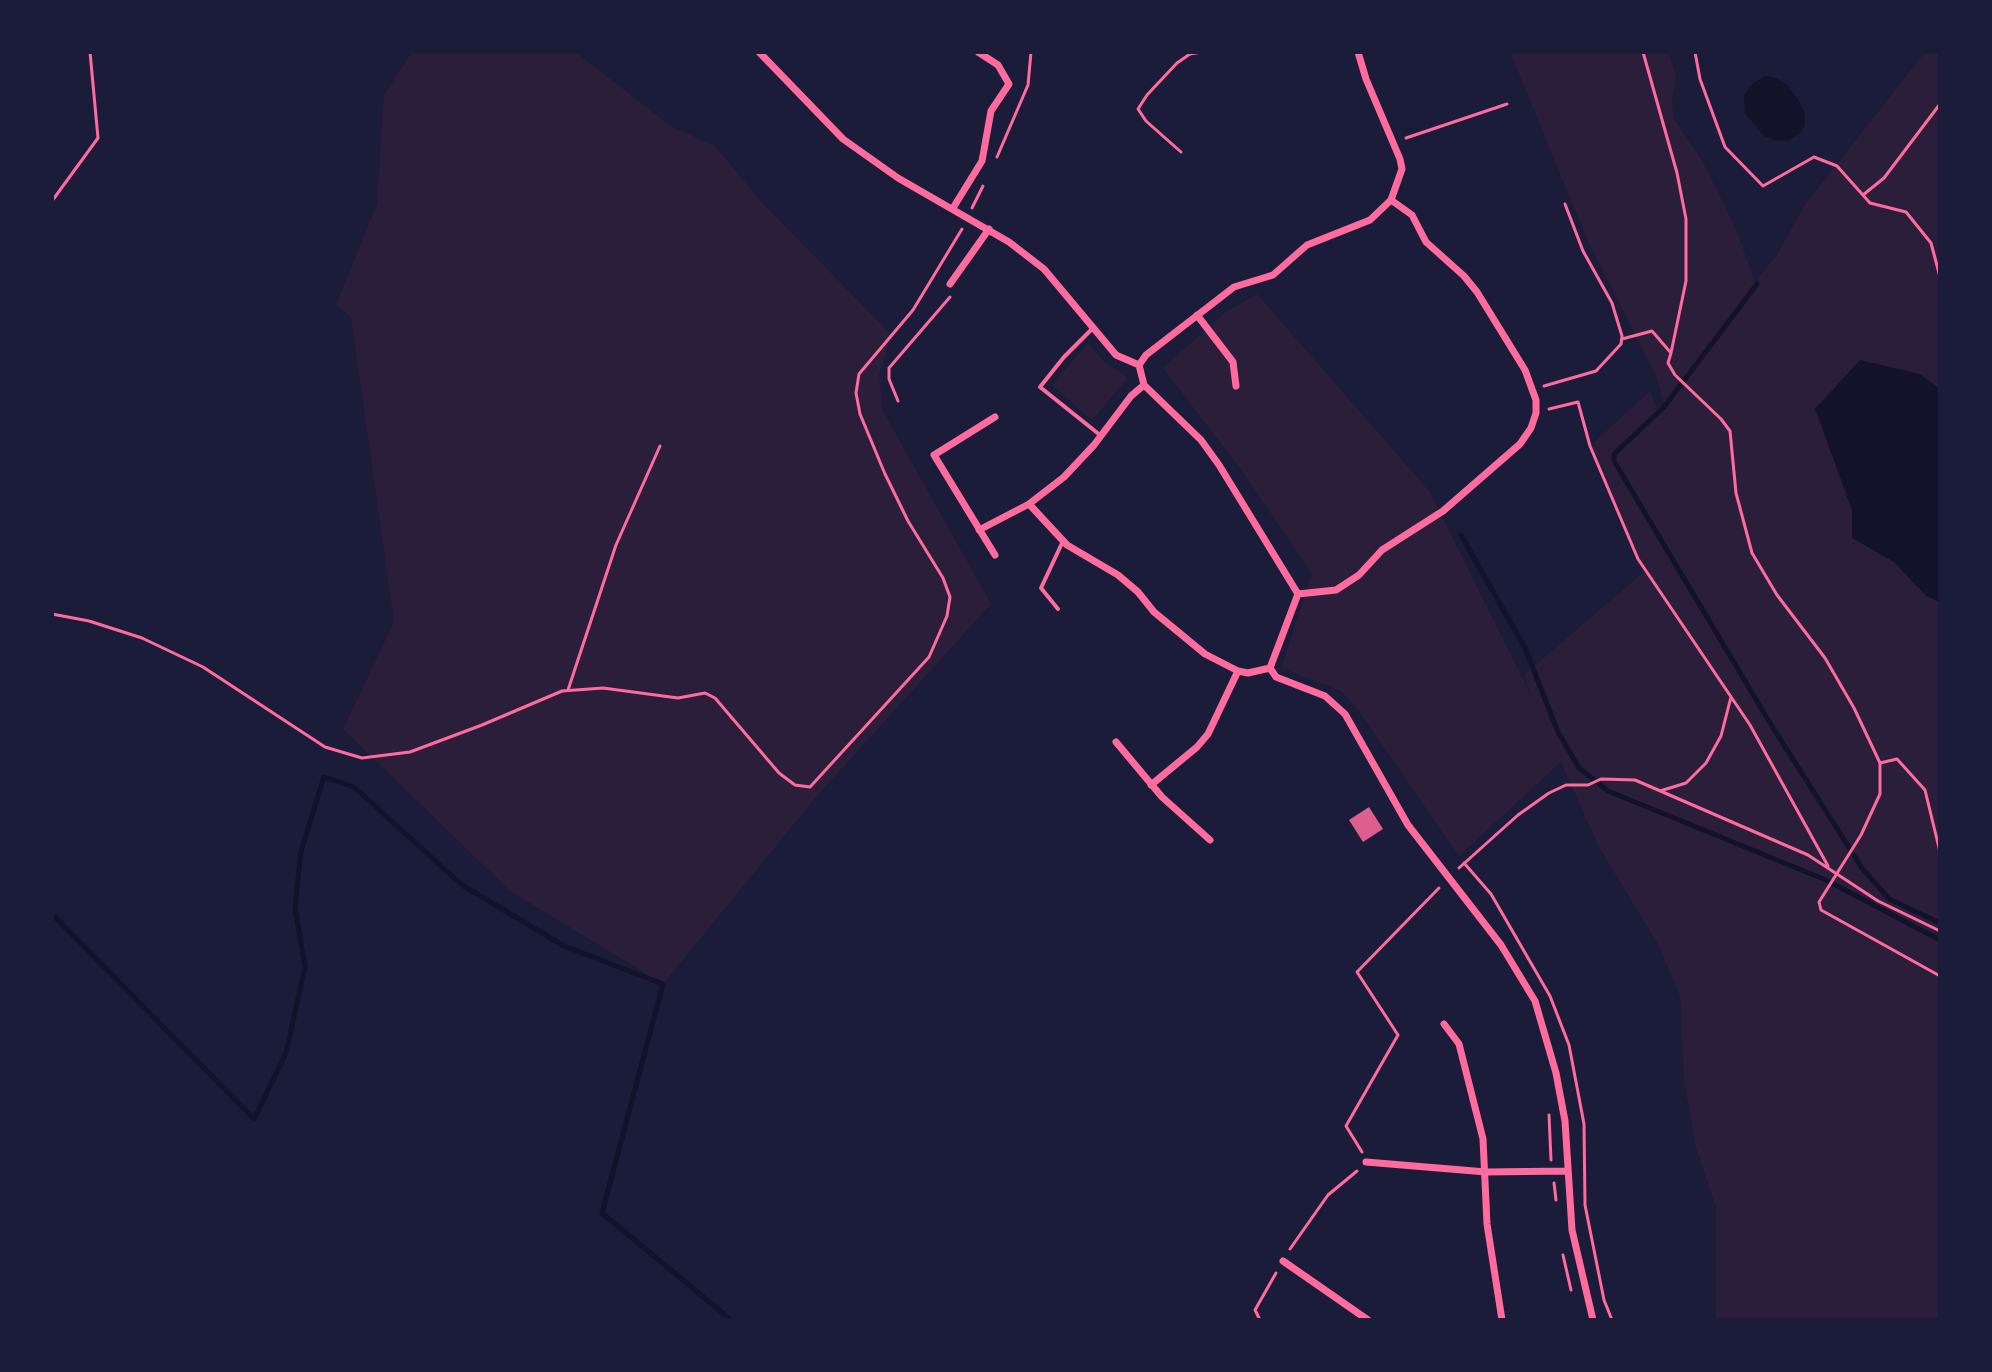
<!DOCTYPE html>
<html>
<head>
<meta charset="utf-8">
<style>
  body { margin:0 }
  #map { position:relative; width:1992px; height:1372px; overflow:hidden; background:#1b1b3a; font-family:"PT Sans Narrow",sans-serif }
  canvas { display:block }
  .frame { position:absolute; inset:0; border:54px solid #1b1b3a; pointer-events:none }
</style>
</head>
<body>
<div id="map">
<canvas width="1992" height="1372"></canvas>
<div class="frame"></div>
</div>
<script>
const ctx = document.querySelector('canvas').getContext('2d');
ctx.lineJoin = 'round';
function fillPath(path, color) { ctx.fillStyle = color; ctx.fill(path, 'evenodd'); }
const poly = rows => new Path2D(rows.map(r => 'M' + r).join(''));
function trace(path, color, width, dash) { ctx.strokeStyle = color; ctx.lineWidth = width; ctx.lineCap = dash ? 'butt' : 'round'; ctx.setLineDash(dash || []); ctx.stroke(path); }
fillPath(poly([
  [412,52,575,52,671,126,715,146,765,206,892,335,879,374,883,411,991,604,816,797,663,984,510,891,343,729,394,622,351,317,336,305,377,204,384,95],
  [1510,52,1668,52,1676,76,1672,102,1674,119,1703,162,1724,204,1737,232,1755,282,1777,255,1804,206,1925,52,1940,52,1940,1320,1716,1320,1716,1207,1696,1148,1684,1080,1680,996,1659,946,1599,847,1561,762,1459,856,1356,707,1341,691,1281,668,1312,574,1242,471,1163,368,1226,312,1257,294,1430,492,1531,696,1524,675,1645,571,1590,446,1650,391,1657,409,1664,403,1656,376,1587,239],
  [1088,343,1105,363,1125,375,1127,379,1092,420,1052,385]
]), '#2a1e3b');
fillPath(poly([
  [1765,76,1776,78,1787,85,1798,99,1805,115,1805,125,1800,133,1789,140,1778,141,1764,136,1745,113,1744,95,1752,84],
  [1860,360,1920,374,1940,389,1940,602,1926,596,1894,562,1852,538,1852,510,1815,409]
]), '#12122b');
trace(poly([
  [1757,284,1664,407,1614,454,1614,461,1770,723,1862,868,1889,899,1940,923],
  [1461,535,1525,648,1558,732,1579,768,1608,791,1826,880,1940,940],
  [52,914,254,1119,286,1053,305,967,295,908,301,851,324,777,354,787,462,885,564,946,663,984,602,1213,731,1320]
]), '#12122b', 5);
fillPath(poly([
  [1369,807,1383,829,1363,842,1349,820]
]), '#dd5f8e');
trace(poly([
  [1643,52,1677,173,1686,219,1686,281,1671,353],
  [1695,52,1700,79,1725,147,1763,186,1814,157,1837,166,1870,203,1906,212,1931,243,1940,277],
  [1406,138,1507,104],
  [1181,152,1146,121,1138,109,1147,95,1177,63,1190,54,1202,52],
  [997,157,1028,85,1031,52],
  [1863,195,1884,178,1940,104],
  [52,201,98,138,90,52],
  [972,208,983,186],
  [1622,339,1652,331,1671,353,1668,363,1675,375,1721,419,1730,431,1736,493,1752,553,1777,595,1825,658,1854,708,1880,763,1880,794,1861,835,1819,902,1821,910,1940,976],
  [1544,386,1596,371,1621,344,1622,336,1612,303,1583,251,1565,204],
  [898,401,889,379,889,368,950,297],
  [1549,409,1578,402,1590,446,1638,559,1750,725,1828,866],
  [52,614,89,621,142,638,203,667,325,747,362,758,410,752,482,725,562,691,603,688,678,698,705,693,715,698,779,773,795,785,810,787,929,657,947,616,950,597,943,578,908,521,885,474,860,414,856,393,859,374,913,310,962,229],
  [568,690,616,545,660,446],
  [1880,763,1897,759,1925,790,1940,852],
  [1660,791,1686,783,1706,763,1721,736,1731,697],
  [1464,863,1491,894,1550,996,1569,1045,1584,1124,1585,1205,1604,1300,1612,1320],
  [1459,868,1518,815,1549,793,1566,785,1588,785,1601,779,1635,780,1808,855,1878,901,1940,931],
  [1549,1115,1551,1160],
  [1362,1152,1346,1126,1398,1035,1357,972,1439,888],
  [1554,1183,1556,1200],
  [1290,1249,1328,1195,1357,1171],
  [1563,1255,1571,1290],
  [1260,1320,1255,1310,1276,1273]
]), '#ff6b9d', 3);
trace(poly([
  [1092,329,1064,357,1040,387,1100,435],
  [1058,609,1041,588,1063,541]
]), '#ff6b9d', 4);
trace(poly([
  [759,52,843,139,898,178,1009,242,1044,269,1116,355,1139,365,1144,385,1201,440,1219,465,1298,594,1270,668,1276,677,1325,696,1345,714,1408,825,1501,945,1535,1001,1556,1073,1565,1121,1572,1230,1593,1320],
  [953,208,982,161,991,111,1009,84,998,65,978,52],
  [950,284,989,229],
  [1197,315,1233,362,1236,386],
  [1139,365,1146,355,1234,287,1273,275,1307,245,1370,220,1391,200,1402,169,1400,159,1366,79,1358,52],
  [1029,504,1067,545,1118,575,1138,592,1154,612,1205,654,1238,671,1248,673,1270,668],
  [979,530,1029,504,1064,477,1094,445,1131,396,1144,385],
  [995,555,934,455,995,417],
  [1298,594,1336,590,1359,575,1382,550,1443,511,1520,444,1531,428,1536,413,1536,400,1525,370,1477,292,1464,276,1426,242,1412,215,1391,200],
  [1116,742,1162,797,1210,840],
  [1151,785,1197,747,1208,734,1238,671],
  [1444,1024,1459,1044,1483,1139,1487,1224,1502,1320],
  [1366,1162,1486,1172,1567,1171],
  [1283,1261,1368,1320]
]), '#ff6b9d', 7);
</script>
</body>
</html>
